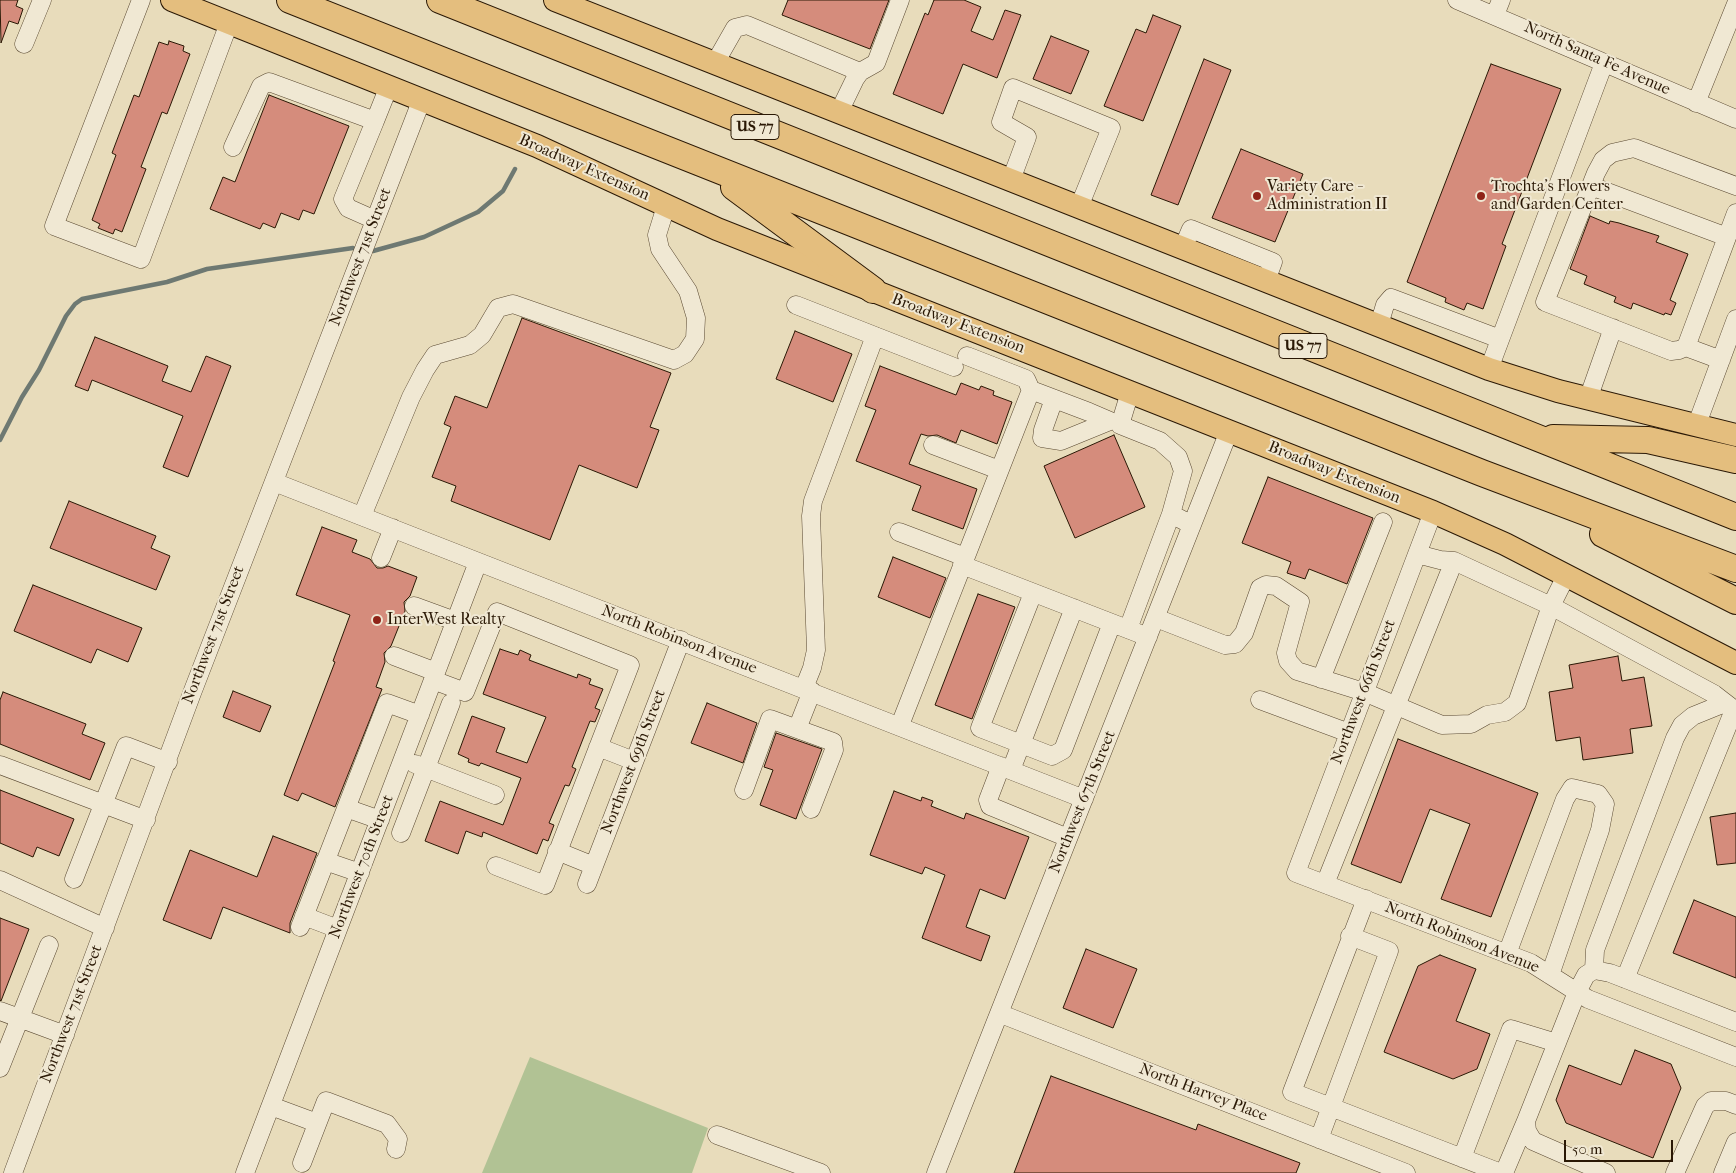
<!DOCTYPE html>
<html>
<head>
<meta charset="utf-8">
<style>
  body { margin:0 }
  #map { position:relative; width:1736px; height:1173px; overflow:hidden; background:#e8dcbb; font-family:"IM FELL French Canon",serif }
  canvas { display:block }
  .scale { position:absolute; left:1564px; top:1140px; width:109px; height:22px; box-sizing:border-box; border:2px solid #2a1805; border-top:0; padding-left:6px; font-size:15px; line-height:18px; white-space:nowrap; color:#2a1805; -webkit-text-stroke:4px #f0e8d3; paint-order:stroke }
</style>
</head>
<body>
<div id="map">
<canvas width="1736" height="1173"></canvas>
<div class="scale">50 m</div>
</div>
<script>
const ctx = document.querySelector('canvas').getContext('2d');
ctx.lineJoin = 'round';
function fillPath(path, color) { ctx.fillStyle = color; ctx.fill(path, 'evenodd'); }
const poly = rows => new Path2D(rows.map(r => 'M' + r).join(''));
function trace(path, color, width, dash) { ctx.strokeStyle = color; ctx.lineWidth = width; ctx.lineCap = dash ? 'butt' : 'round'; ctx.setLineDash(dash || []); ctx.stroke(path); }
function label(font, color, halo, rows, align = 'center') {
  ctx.font = font + ' "IM FELL French Canon",serif'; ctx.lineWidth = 4; ctx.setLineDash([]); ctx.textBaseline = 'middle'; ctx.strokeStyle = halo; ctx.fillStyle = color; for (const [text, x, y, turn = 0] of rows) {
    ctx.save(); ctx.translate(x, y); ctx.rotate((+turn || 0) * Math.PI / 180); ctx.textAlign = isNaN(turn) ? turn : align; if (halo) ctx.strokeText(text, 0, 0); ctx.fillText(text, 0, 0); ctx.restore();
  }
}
fillPath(poly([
  [530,1057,708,1128,692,1173,482,1173]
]), '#b1c294');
trace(poly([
  [373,251,424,237,478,212,503,191,515,169],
  [0,440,22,397,39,370,66,316,75,304,82,299,167,282,207,269,353,248]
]), '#6e7972', 4.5);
const building = poly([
  [0,0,18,0,16,6,23,9,18,24,9,21,1,43,0,0],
  [788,0,889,0,870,49,782,15,788,0],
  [934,0,964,0,981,7,971,31,993,40,1005,10,1021,15,997,78,963,64,943,114,893,94,925,13,928,15,934,0],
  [1153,15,1181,26,1143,121,1104,106,1136,29,1146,33,1153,15],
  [1051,36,1089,51,1071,94,1033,79,1051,36],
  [169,41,184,46,183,51,190,54,167,114,162,112,141,167,146,169,122,232,115,229,113,234,98,228,100,224,92,220,116,155,112,153,134,95,139,97,159,42,168,45,169,41],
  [1204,59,1231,70,1178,205,1151,195,1204,59],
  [1491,64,1561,89,1502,244,1506,246,1483,309,1467,303,1464,310,1445,302,1446,298,1407,282,1491,64],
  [269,95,349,126,314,214,303,210,299,220,281,213,275,228,263,223,260,229,210,209,223,177,235,182,269,95],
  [1241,149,1303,174,1275,242,1212,218,1241,149],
  [1590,216,1609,224,1610,221,1619,223,1659,236,1656,242,1688,254,1670,300,1676,303,1671,315,1665,313,1664,315,1633,303,1631,309,1614,302,1616,297,1584,284,1587,276,1570,269,1590,216],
  [522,318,671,373,650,427,659,430,637,488,579,465,550,540,451,501,456,486,432,477,451,427,444,424,455,396,487,408,522,318],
  [795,331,852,354,833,402,776,379,795,331],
  [95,337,168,366,162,381,191,392,206,356,231,366,188,477,163,467,183,416,92,380,88,391,75,386,95,337],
  [880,366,956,395,961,383,979,390,981,386,994,391,993,395,1012,402,997,444,961,430,956,443,937,435,928,436,921,434,909,464,977,489,963,529,912,510,921,486,856,461,876,410,865,406,880,366],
  [1114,435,1145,507,1075,538,1044,466,1114,435],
  [1268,477,1373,518,1347,584,1309,569,1305,579,1287,573,1291,562,1242,543,1268,477],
  [69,501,156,536,151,548,170,556,156,590,50,548,69,501],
  [322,527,357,540,352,552,370,559,377,568,383,568,388,566,417,577,410,596,404,602,405,611,391,646,384,653,385,662,376,687,382,689,335,807,302,793,298,801,284,795,335,662,333,661,350,615,296,595,322,527],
  [893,557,946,578,930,618,878,597,893,557],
  [33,585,142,628,128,662,97,649,91,663,14,631,33,585],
  [978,594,1015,607,972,719,935,705,978,594],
  [500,649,518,655,520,650,531,655,529,660,577,678,578,674,591,679,589,684,603,689,595,708,600,710,595,722,590,721,572,767,576,769,569,786,565,785,549,823,554,825,548,841,543,839,537,854,483,832,482,837,466,831,458,854,425,841,440,801,503,825,521,778,481,763,479,766,468,762,469,759,458,754,472,716,505,728,496,752,527,763,546,717,483,694,500,649],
  [1618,656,1622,681,1644,677,1652,726,1630,729,1633,753,1583,760,1580,737,1556,741,1549,692,1573,688,1569,665,1618,656],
  [233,691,271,706,260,732,223,717,233,691],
  [3,692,86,724,82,734,105,743,90,780,0,744,0,700,3,692],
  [707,703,757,723,743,763,691,743,707,703],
  [776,733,822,749,796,819,760,805,773,770,764,767,776,733],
  [1398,739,1538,793,1491,917,1441,899,1470,824,1430,809,1401,883,1351,864,1398,739],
  [0,790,74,819,59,856,37,847,33,857,0,843,0,790],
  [894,791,921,801,922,797,933,801,931,806,964,819,966,813,1029,837,1005,899,980,889,966,927,990,936,981,961,922,938,945,875,925,867,922,874,870,855,894,791],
  [1736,813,1736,863,1717,865,1710,817,1736,813],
  [273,836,317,853,290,923,290,933,223,907,211,939,163,920,190,850,257,877,273,836],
  [1694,900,1736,917,1736,978,1673,953,1694,900],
  [0,918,29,929,1,1001,0,1000,0,918],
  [1086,949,1137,969,1113,1028,1063,1008,1086,949],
  [1440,955,1476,969,1456,1021,1490,1034,1477,1069,1453,1079,1384,1052,1418,966,1440,955],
  [1635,1050,1671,1064,1681,1088,1653,1158,1566,1123,1556,1100,1569,1065,1621,1085,1635,1050],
  [1051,1076,1196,1130,1198,1124,1300,1163,1296,1173,1014,1173,1051,1076]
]);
fillPath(building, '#d58c7c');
trace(building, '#2a1805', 1);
const minor = poly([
  [141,0,54,226,141,259,229,23],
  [1457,0,1736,119],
  [1495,15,1501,0],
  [24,44,42,0],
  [715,63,735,28,747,25,860,72],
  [1696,103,1736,4],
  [839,112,855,79,860,72,876,63,900,0],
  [375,121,389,86],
  [233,147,261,86,269,82,375,121,343,199,348,208,375,220],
  [1011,180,1027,137,1001,122,1013,88,1111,128,1079,207],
  [1591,186,1727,237],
  [1736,186,1634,148,1612,153,1603,160,1596,173,1545,302,1671,351,1679,350,1686,347,1736,213],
  [1183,248,1191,229,1273,262,1266,281],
  [796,305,954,367],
  [1379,325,1385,305,1391,298,1500,339],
  [1686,347,1721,360],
  [1489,369,1604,63],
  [1031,390,1089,412,1110,421,1061,441,1042,438,1043,430,1054,399],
  [1130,392,1120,425,1160,441,1178,457,1183,471,1171,514,1192,525],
  [1588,399,1613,328],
  [1697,424,1736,319],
  [933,445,999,470],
  [274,482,1084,799],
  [1433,512,1296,873,1531,963,1588,999,1736,1057],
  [362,516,411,397,425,370,435,355,470,345,482,335,498,308,513,304,674,360,685,354,695,339,696,318,688,291,660,249,657,235,666,206],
  [899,532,965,557],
  [1417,554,1440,560,1454,561,1551,606,1714,694,1736,711],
  [381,558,393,528],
  [962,565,1148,637],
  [1033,593,980,728,1052,756,1063,750,1112,623],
  [414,606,455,621],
  [1156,618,1225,645,1235,644,1244,633,1260,588,1266,585,1276,586,1300,602,1286,653,1288,661,1297,671,1364,692,1442,725,1471,724,1487,715,1505,712,1517,703,1551,606,1566,576],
  [1128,629,1171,514],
  [394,656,436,672],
  [1321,679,1383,522],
  [433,680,465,692,497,612,630,665,545,885,496,866],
  [804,688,812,668,816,650,811,516,813,501,875,336],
  [1260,700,1349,733],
  [900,725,1031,390,1026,379,967,356],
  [797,729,812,691],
  [598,747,634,761],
  [415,764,495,795],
  [0,765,146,820],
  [1001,766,988,800,990,806,1068,838],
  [1011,770,1074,608],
  [744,790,770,719,833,742,834,750,811,809],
  [346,808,380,820],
  [401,833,451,703],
  [557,851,594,866],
  [325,861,360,873],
  [74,879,126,746,168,762],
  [0,880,105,928],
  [587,884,681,640],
  [1325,884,1454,561],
  [1366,899,1292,1092,1501,1173],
  [304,916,338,929],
  [300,927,387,703,420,715],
  [1507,954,1565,799,1572,788,1598,794,1605,804,1600,830,1550,975],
  [1594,970,1595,950,1675,738,1682,725,1693,716,1725,703],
  [1625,979,1734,710],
  [0,1011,65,1035],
  [1001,1014,1406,1173],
  [0,1068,49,945],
  [271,1106,317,1123],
  [717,1135,821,1173],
  [1319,1139,1389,951,1350,936],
  [1462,1158,1511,1029,1557,1043],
  [302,1163,326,1101,387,1124,398,1139,396,1149],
  [13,1173,192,693,422,99],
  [245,1173,478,562],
  [936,1173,1229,431],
  [1504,1173,1526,1121],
  [1606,1173,1533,1141,1527,1131,1526,1121,1577,992,1586,975,1594,970,1610,973,1736,1022],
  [1675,1173,1705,1106,1711,1101,1726,1101,1736,1105],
  [1723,1173,1736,1142]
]);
const major = poly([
  [172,0,537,146,717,229,1433,512,1505,544,1736,663],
  [555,0,1489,369,1558,391,1736,435]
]);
const highway = poly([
  [290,0,1482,473,1736,569],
  [440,0,1736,517],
  [734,187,873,290],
  [1553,438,1648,440,1736,460],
  [1603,534,1736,601]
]);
trace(minor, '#5a4932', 19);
trace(major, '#2a1805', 24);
trace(highway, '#2a1805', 28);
trace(minor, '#f0e8d3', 18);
trace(major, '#e4be7e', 22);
trace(highway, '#e4be7e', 26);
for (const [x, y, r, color] of [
  [1257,196,5,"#8f2418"],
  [1481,196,5,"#8f2418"],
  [377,620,5,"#8f2418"]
]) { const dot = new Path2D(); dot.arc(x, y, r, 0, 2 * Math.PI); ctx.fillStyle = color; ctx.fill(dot); trace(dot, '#f0e8d3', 2); }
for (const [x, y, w] of [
  [755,127,48],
  [1303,346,48]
]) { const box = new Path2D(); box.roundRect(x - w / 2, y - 12.5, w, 25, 4); ctx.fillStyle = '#f0e8d3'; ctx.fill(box); trace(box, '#2a1805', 1); }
label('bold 15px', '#2a1805', null, [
  ["US 77",755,127],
  ["US 77",1303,346]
]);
label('16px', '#2a1805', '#f0e8d3', [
  ["North Santa Fe Avenue",1597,59,24],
  ["Broadway Extension",584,168,24],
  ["Northwest 71st Street",361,257,-69],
  ["Broadway Extension",958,324,21],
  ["Broadway Extension",1334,473,22],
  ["Northwest 71st Street",214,635,-69],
  ["North Robinson Avenue",679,640,21],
  ["Northwest 66th Street",1364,692,-69],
  ["Northwest 69th Street",634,762,-69],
  ["Northwest 67th Street",1083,802,-68],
  ["Northwest 70th Street",362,867,-69],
  ["North Robinson Avenue",1462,938,22],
  ["Northwest 71st Street",72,1014,-69],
  ["North Harvey Place",1203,1093,21]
]);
label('16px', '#2a1805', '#f0e8d3', [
  ["Variety Care -",1267,187],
  ["Administration II",1267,205],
  ["Trochta's Flowers",1491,187],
  ["and Garden Center",1491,205],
  ["InterWest Realty",387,620]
], 'left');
</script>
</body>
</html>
